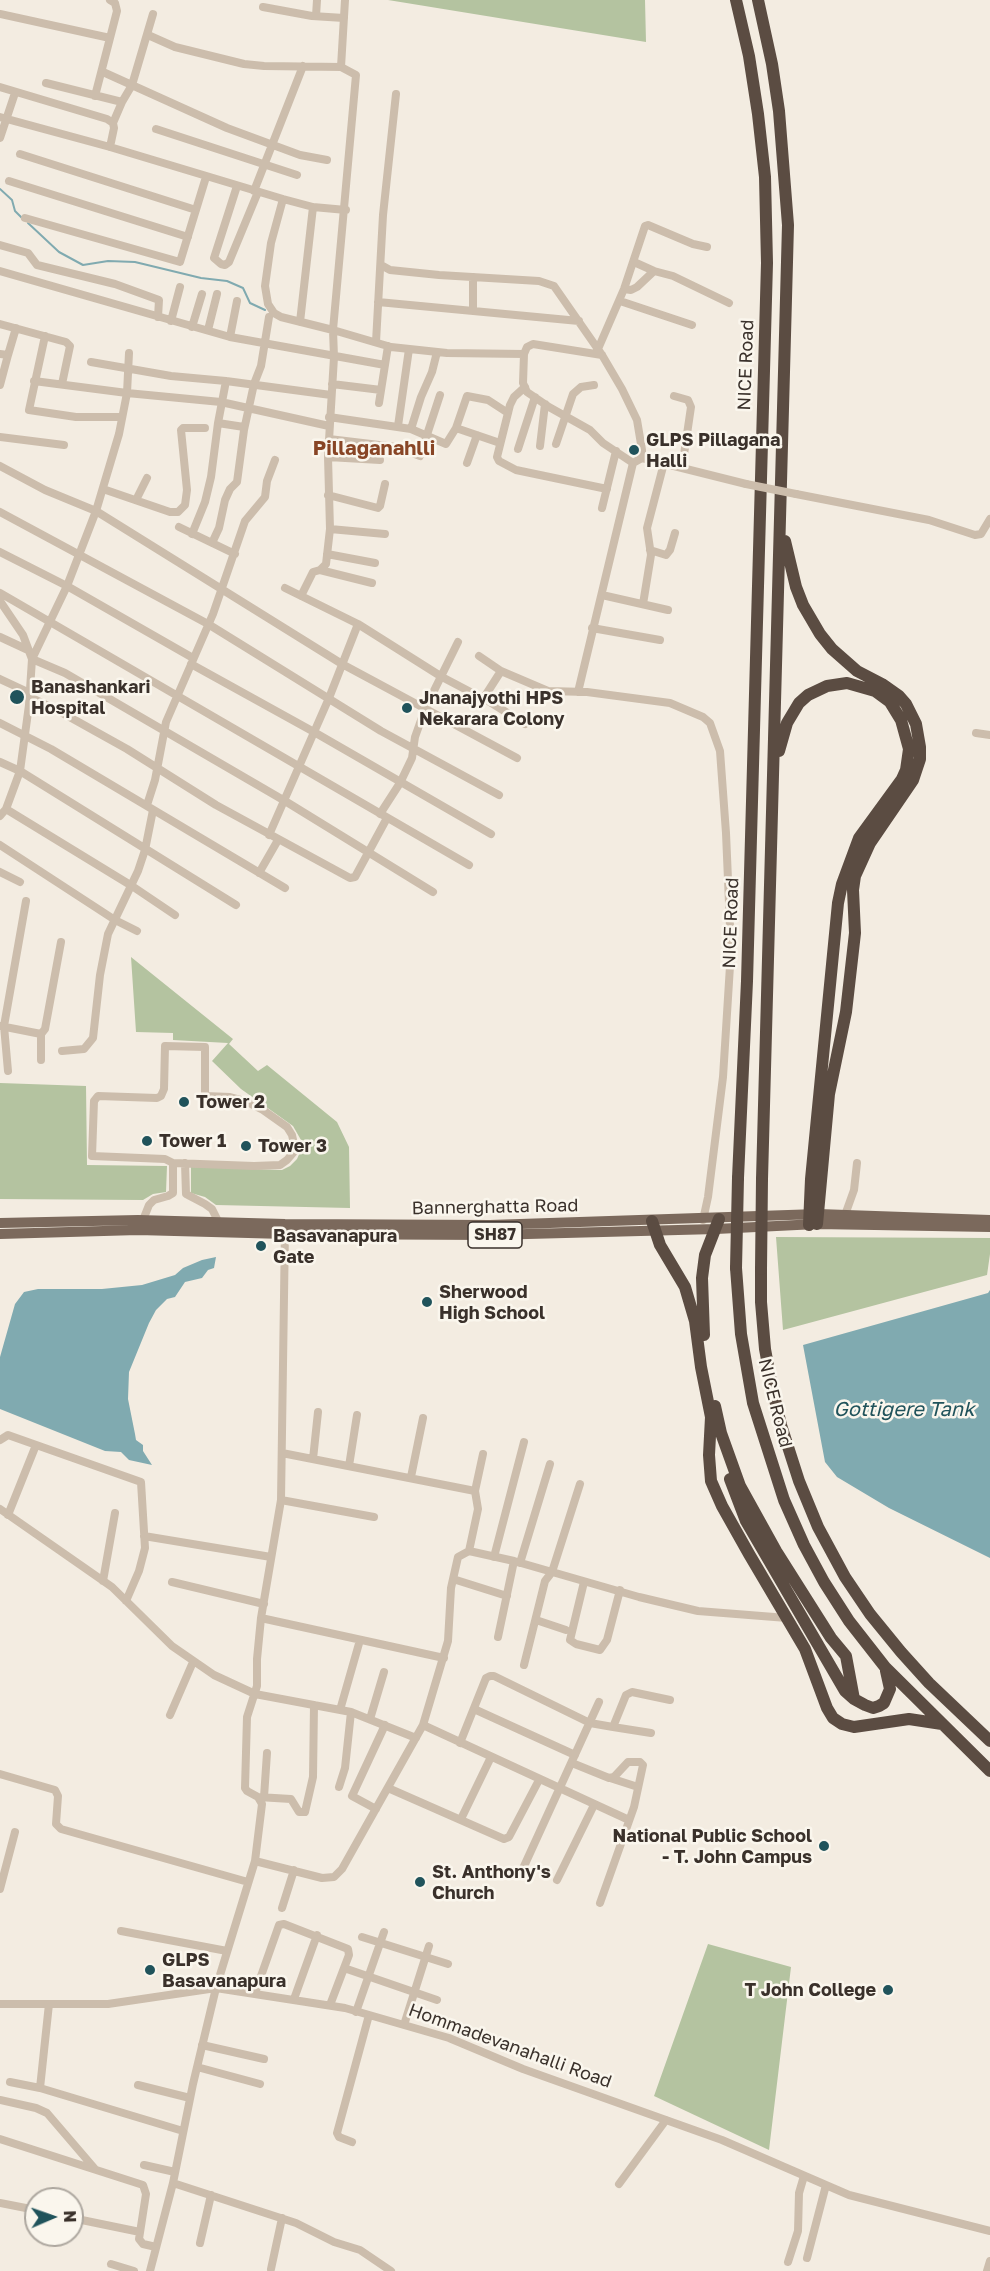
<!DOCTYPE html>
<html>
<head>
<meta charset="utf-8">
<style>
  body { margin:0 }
  #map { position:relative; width:990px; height:2271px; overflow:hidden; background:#f3ece1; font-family:"Golos Text",sans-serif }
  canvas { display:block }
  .north { position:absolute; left:24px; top:2187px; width:60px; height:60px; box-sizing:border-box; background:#faf6ed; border:2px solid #ada79f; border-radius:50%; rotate:88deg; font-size:16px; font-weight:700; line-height:24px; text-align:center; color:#3a312b }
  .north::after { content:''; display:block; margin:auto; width:21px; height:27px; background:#20535b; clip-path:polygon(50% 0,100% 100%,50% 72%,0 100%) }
</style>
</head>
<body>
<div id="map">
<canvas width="990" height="2271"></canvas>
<div class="north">N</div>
</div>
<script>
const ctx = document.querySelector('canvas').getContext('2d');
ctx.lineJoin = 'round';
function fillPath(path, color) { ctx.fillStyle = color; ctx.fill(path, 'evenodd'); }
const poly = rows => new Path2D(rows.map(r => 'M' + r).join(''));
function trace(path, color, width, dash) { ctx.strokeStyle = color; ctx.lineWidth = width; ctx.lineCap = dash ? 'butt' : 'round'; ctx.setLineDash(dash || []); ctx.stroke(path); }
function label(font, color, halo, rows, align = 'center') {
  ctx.font = font + ' "Golos Text",sans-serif'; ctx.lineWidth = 5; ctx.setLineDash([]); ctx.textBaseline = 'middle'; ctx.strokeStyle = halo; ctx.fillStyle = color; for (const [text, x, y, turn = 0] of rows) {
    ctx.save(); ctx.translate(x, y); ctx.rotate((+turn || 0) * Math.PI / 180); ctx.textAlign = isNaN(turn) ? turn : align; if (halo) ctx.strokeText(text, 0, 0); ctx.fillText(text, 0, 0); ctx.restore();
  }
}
fillPath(poly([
  [388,0,645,0,646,42],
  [131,957,233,1039,229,1044,258,1071,267,1065,337,1122,349,1147,350,1208,216,1205,205,1197,191,1193,191,1167,282,1170,290,1166,297,1159,301,1150,301,1140,293,1126,241,1089,212,1061,228,1043,173,1040,173,1033,136,1032],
  [0,1083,86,1086,87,1165,167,1166,166,1192,153,1194,143,1200,0,1199],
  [776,1237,990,1238,990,1254,987,1275,783,1330],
  [708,1944,791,1967,769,2150,654,2096]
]), '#b4c3a0');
fillPath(poly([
  [216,1257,214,1268,208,1270,202,1278,185,1282,175,1297,167,1299,156,1310,149,1323,129,1372,128,1399,135,1434,136,1440,143,1445,143,1451,152,1465,129,1460,121,1452,105,1451,0,1409,0,1357,15,1304,24,1292,38,1289,102,1289,142,1285,175,1275,183,1268,202,1260],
  [990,1290,990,1558,889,1508,837,1477,825,1462,803,1345,988,1293]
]), '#80aab0');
trace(poly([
  [0,189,12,200,15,211,23,219],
  [28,223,59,252,83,265,108,261,135,262,201,278,227,281,243,288,250,303,265,310]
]), '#80aab0', 2);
trace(poly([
  [263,7,312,16,344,18],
  [0,14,110,38],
  [316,16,317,0],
  [148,35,175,47,244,64,264,66,341,67,356,75,333,330,334,357,328,457,330,529,326,564,320,570,313,572,301,596],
  [341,67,345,0],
  [103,72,227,128,300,155,327,160],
  [46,83,122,102,132,85,153,14],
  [0,87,107,119,113,123,114,128,110,147],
  [95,96,117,11,115,3,110,0],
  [0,117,110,147,283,199,313,207,346,210],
  [113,123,122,102],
  [156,129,297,175],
  [0,138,15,93],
  [20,154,196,210],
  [9,181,188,237],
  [237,186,214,258,221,264,225,265,229,262,258,192],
  [254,191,303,66],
  [283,199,271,243,265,286,268,304,274,313,281,317,333,330,391,347,447,353,524,354],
  [25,218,180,262,206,177],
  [0,245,28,253,37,265,115,284,159,300,158,317],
  [634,262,654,271,673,276,729,303],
  [381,265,390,270,439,275,539,281,554,286,602,355,622,389,637,420,642,450,642,458],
  [0,271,230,337,385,365],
  [624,289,631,290,637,287,654,271],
  [620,301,692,325],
  [378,302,579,321],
  [473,311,473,277],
  [171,321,180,287],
  [300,322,313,207],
  [0,324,66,342,70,346,62,384],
  [192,327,202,294],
  [208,330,217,294],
  [45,336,29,410,76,417,122,417],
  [230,337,237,301],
  [376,342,383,215,396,94],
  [598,349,624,289,645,226,648,225,693,244,707,247],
  [129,353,127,393,221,402,329,426],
  [0,354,8,355,0,385],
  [8,355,16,328],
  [602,355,533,344,527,347,524,354,523,383,527,392,549,407,590,430,603,443,633,463],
  [91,362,171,376,226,381,331,395],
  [34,381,127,393,119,434,96,511,67,586,32,659,65,673,285,801,433,892],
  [332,384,381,390],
  [525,387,514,397,510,405,497,457,499,461,516,470,607,489],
  [674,396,688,400,691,407,682,468],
  [379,403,388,346],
  [329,417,411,429,446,444,456,428,467,396,488,400,508,413],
  [218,423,244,427],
  [398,426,409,349],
  [456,428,500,443],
  [411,429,421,397,432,372,437,352],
  [0,437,64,445],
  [329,439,396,447,420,456,440,395],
  [556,444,573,394,581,387,594,385],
  [540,446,545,404],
  [518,449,535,397],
  [328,457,380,460],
  [467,463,477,435],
  [0,466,45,490,96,511,342,664,517,758],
  [103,489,170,512,178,512,185,505,187,490,181,430,183,428,205,428],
  [796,494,929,520,975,535,981,534,990,519],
  [328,495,378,508,380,506,385,484],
  [136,500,147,478],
  [602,508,616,451],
  [0,512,208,624,381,731,499,795],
  [179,527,235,554],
  [330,529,385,534],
  [192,534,205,502,211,477,218,423,226,381],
  [212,543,219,528,225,500,230,489,237,482,244,430,254,384,261,366,269,317],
  [650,550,666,555,670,550,675,533],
  [0,552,67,586,193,658],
  [327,554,375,563],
  [320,570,372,583],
  [285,588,358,624,442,677,480,697,485,696,501,671,548,691,587,692,670,703,703,717,710,723,720,751,726,833,731,950,723,1077,708,1197,703,1220],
  [0,593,469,865],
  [602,595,668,610],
  [0,601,23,635,32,659,29,705,20,771,6,809,0,816],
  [643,604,651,555,647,528,664,463],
  [592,628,660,640],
  [0,637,28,650],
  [479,656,501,671],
  [191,664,314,732,491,834],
  [0,679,30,693],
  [578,692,633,463,642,458,746,484],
  [30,697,57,710,127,749,216,805,350,878,355,877,387,818],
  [482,697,525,724],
  [0,723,51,749,285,888],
  [976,733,990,735],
  [0,762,20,771,236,905],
  [147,805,155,780,166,722,213,614,245,521,265,497,267,481,275,460],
  [6,809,132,886,175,915],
  [380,814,400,783,412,758,415,737,425,709,458,642],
  [269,835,329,698,358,624],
  [0,845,115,920,137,931],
  [0,872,20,882],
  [259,873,278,840],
  [0,1026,41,1034,45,1029,61,942],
  [165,1046,205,1047,205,1096,230,1097,245,1101,263,1110,287,1127,292,1135,294,1144,293,1153,287,1160,280,1165,254,1166,173,1163,165,1159,92,1156,94,1101,98,1096,157,1098,161,1096,164,1089,165,1046],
  [62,1051,84,1049,93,1038,100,975,108,934,138,871,145,850,153,810],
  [41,1060,41,1034],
  [8,1071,4,1026,26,901],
  [185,1163,186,1194,205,1204,212,1209,218,1221],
  [845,1215,854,1190,857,1163],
  [143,1220,149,1205,154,1200,168,1196,173,1193,173,1163],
  [285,1229,281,1500,261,1618,444,1658],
  [0,1440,8,1435,141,1482,145,1548,139,1571,126,1601],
  [282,1453,475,1491],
  [313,1459,318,1412],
  [349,1466,357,1415],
  [411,1477,423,1418],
  [281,1500,374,1517],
  [0,1509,112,1587,172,1646,214,1675,255,1694,351,1712,416,1738],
  [8,1515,36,1445],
  [144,1536,271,1557],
  [469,1551,478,1509,475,1491,483,1454],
  [494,1557,524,1442],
  [520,1563,550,1464],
  [453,1579,507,1596],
  [103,1581,115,1513],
  [172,1582,264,1604],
  [584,1582,570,1640,576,1644,600,1650,607,1640,620,1590],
  [536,1620,566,1630],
  [498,1637,514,1561],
  [524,1665,545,1581,552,1572,580,1484],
  [474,1709,575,1755],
  [340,1710,360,1640],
  [170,1715,193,1662],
  [370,1719,384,1672],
  [423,1725,629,1820],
  [613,1727,651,1733],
  [460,1743,486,1678,490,1676,494,1676,590,1723,613,1727,626,1695,632,1692,670,1700],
  [572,1763,609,1778,614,1777,628,1762,640,1762,643,1765,634,1807,600,1903],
  [0,1774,55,1790,58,1796,56,1824,61,1829,248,1882],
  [610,1778,638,1787],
  [339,1787,345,1768,351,1712],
  [388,1788,504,1839,509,1837,539,1780],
  [258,1797,291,1799,299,1812,305,1812,313,1777,314,1705],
  [264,1797,267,1753],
  [376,1809,352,1796,385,1725],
  [461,1819,491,1757],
  [255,1861,262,1804,258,1797,247,1791,245,1788,247,1717,257,1686,257,1659,261,1618],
  [520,1875,599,1702],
  [557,1880,594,1805],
  [0,1889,15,1832],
  [282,1908,294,1870],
  [121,1931,227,1951],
  [362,1937,448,1964],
  [344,1968,437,2000],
  [255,1993,279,1925,284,1924,348,1949,349,1955,330,2005],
  [294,1999,317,1935],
  [0,2004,108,2004,216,1988,345,2008,449,2038,523,2069,722,2140,849,2195,990,2231],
  [49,2004,40,2088,183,2131],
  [356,2012,384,1932],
  [404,2025,429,1946],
  [202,2045,264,2059],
  [197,2067,260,2084],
  [10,2082,40,2088],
  [138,2085,190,2098],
  [0,2100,36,2108,47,2113,95,2169],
  [0,2139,143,2185,146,2194,139,2239,143,2244,156,2247],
  [352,2142,339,2137,337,2133,369,2015],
  [144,2165,175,2172],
  [173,2183,296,2223,334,2242,360,2250,391,2271],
  [619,2184,666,2120],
  [0,2203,36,2210],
  [72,2218,140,2232],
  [200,2243,211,2195],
  [807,2258,826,2185],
  [788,2262,798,2231,799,2193,804,2176],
  [111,2264,134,2271],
  [271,2269,282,2218],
  [150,2271,173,2183,193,2084,216,1988,255,1861,322,1878,334,1877,342,1869,423,1725,448,1641,451,1588,458,1557,469,1551,514,1561,639,1597,698,1611,787,1618],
  [987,2271,990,2261]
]), '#ccbdac', 8);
trace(poly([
  [0,1223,138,1220,285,1224,490,1225,818,1214,990,1220],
  [0,1234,138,1230,285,1234,490,1235,716,1229,817,1224,990,1227]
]), '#7b695c', 10);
trace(poly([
  [736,0,749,56,758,114,765,177,767,263,747,981,738,1178],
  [758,0,772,64,779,111,788,225,762,1179],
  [785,541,796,587,803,605,820,634,832,649,857,671,882,684,899,696,906,704,916,724,920,747,920,759,913,780,870,843,855,876,853,890,855,933,846,1012,829,1094,817,1224],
  [779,751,787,723,799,703,808,695,827,686,847,683,875,691,890,702,901,720,909,749,906,770,902,779,859,838,842,884,838,903,811,1179,809,1225],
  [652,1221,660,1245,685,1287,695,1321,701,1367,711,1417,709,1455,711,1481,722,1506,749,1554,805,1649,827,1708,833,1718,842,1724,854,1727,909,1719,942,1724],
  [736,1268,741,1334,753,1403,784,1500,804,1545,824,1582,849,1621,885,1667,990,1771],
  [761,1269,761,1302,765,1349,772,1387,781,1425,799,1481,818,1527,845,1577,870,1614,901,1652,929,1683,990,1741],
  [704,1335,702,1278,705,1255,719,1219],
  [715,1406,721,1433,740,1486,776,1551,831,1638,846,1656,854,1699],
  [730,1479,746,1521,845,1691,854,1699,865,1705,873,1708,879,1706,884,1703,890,1689,886,1671]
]), '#5b4c42', 12);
trace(poly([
  [746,484,796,494]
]), '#ccbdac', 8);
trace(poly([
  [736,1268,738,1178],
  [761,1269,762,1179]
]), '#5b4c42', 12);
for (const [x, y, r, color] of [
  [634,450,6,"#20535b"],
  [17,697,8,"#20535b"],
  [407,708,6,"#20535b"],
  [184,1102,6,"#20535b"],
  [147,1141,6,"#20535b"],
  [246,1146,6,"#20535b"],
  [261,1246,6,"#20535b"],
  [427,1302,6,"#20535b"],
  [824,1846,6,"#20535b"],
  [420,1882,6,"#20535b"],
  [150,1970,6,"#20535b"],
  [888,1990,6,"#20535b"]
]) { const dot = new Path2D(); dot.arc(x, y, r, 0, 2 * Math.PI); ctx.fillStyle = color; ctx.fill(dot); trace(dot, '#faf6ed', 2); }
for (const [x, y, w] of [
  [495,1235,54]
]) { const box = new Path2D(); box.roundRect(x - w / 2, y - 13, w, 26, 4.5); ctx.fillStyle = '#faf6ed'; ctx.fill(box); trace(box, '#3a312b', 1.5); }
label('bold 16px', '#3a312b', null, [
  ["SH87",495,1235]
]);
label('18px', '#3a312b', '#faf6ed', [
  ["NICE Road",746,365,-88],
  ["NICE Road",731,923,-88],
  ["Bannerghatta Road",495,1207,-1],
  ["NICE Road",775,1403,76],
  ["Hommadevanahalli Road",510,2046,20]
]);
label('bold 18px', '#3a312b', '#faf6ed', [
  ["GLPS Pillagana",646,440],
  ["Halli",646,461],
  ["Banashankari",31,687],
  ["Hospital",31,708],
  ["Jnanajyothi HPS",419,698],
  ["Nekarara Colony",419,719],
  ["Tower 2",196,1102],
  ["Tower 1",159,1141],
  ["Tower 3",258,1146],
  ["Basavanapura",273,1236],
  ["Gate",273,1257],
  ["Sherwood",439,1292],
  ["High School",439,1313],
  ["National Public School",812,1836,"right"],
  ["- T. John Campus",812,1857,"right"],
  ["St. Anthony's",432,1872],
  ["Church",432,1893],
  ["GLPS",162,1960],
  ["Basavanapura",162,1981],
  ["T John College",876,1990,"right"]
], 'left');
label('bold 20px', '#884525', '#faf6ed', [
  ["Pillaganahlli",374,449]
]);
label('italic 20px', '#20535b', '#faf6ed', [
  ["Gottigere Tank",904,1410]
]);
</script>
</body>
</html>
